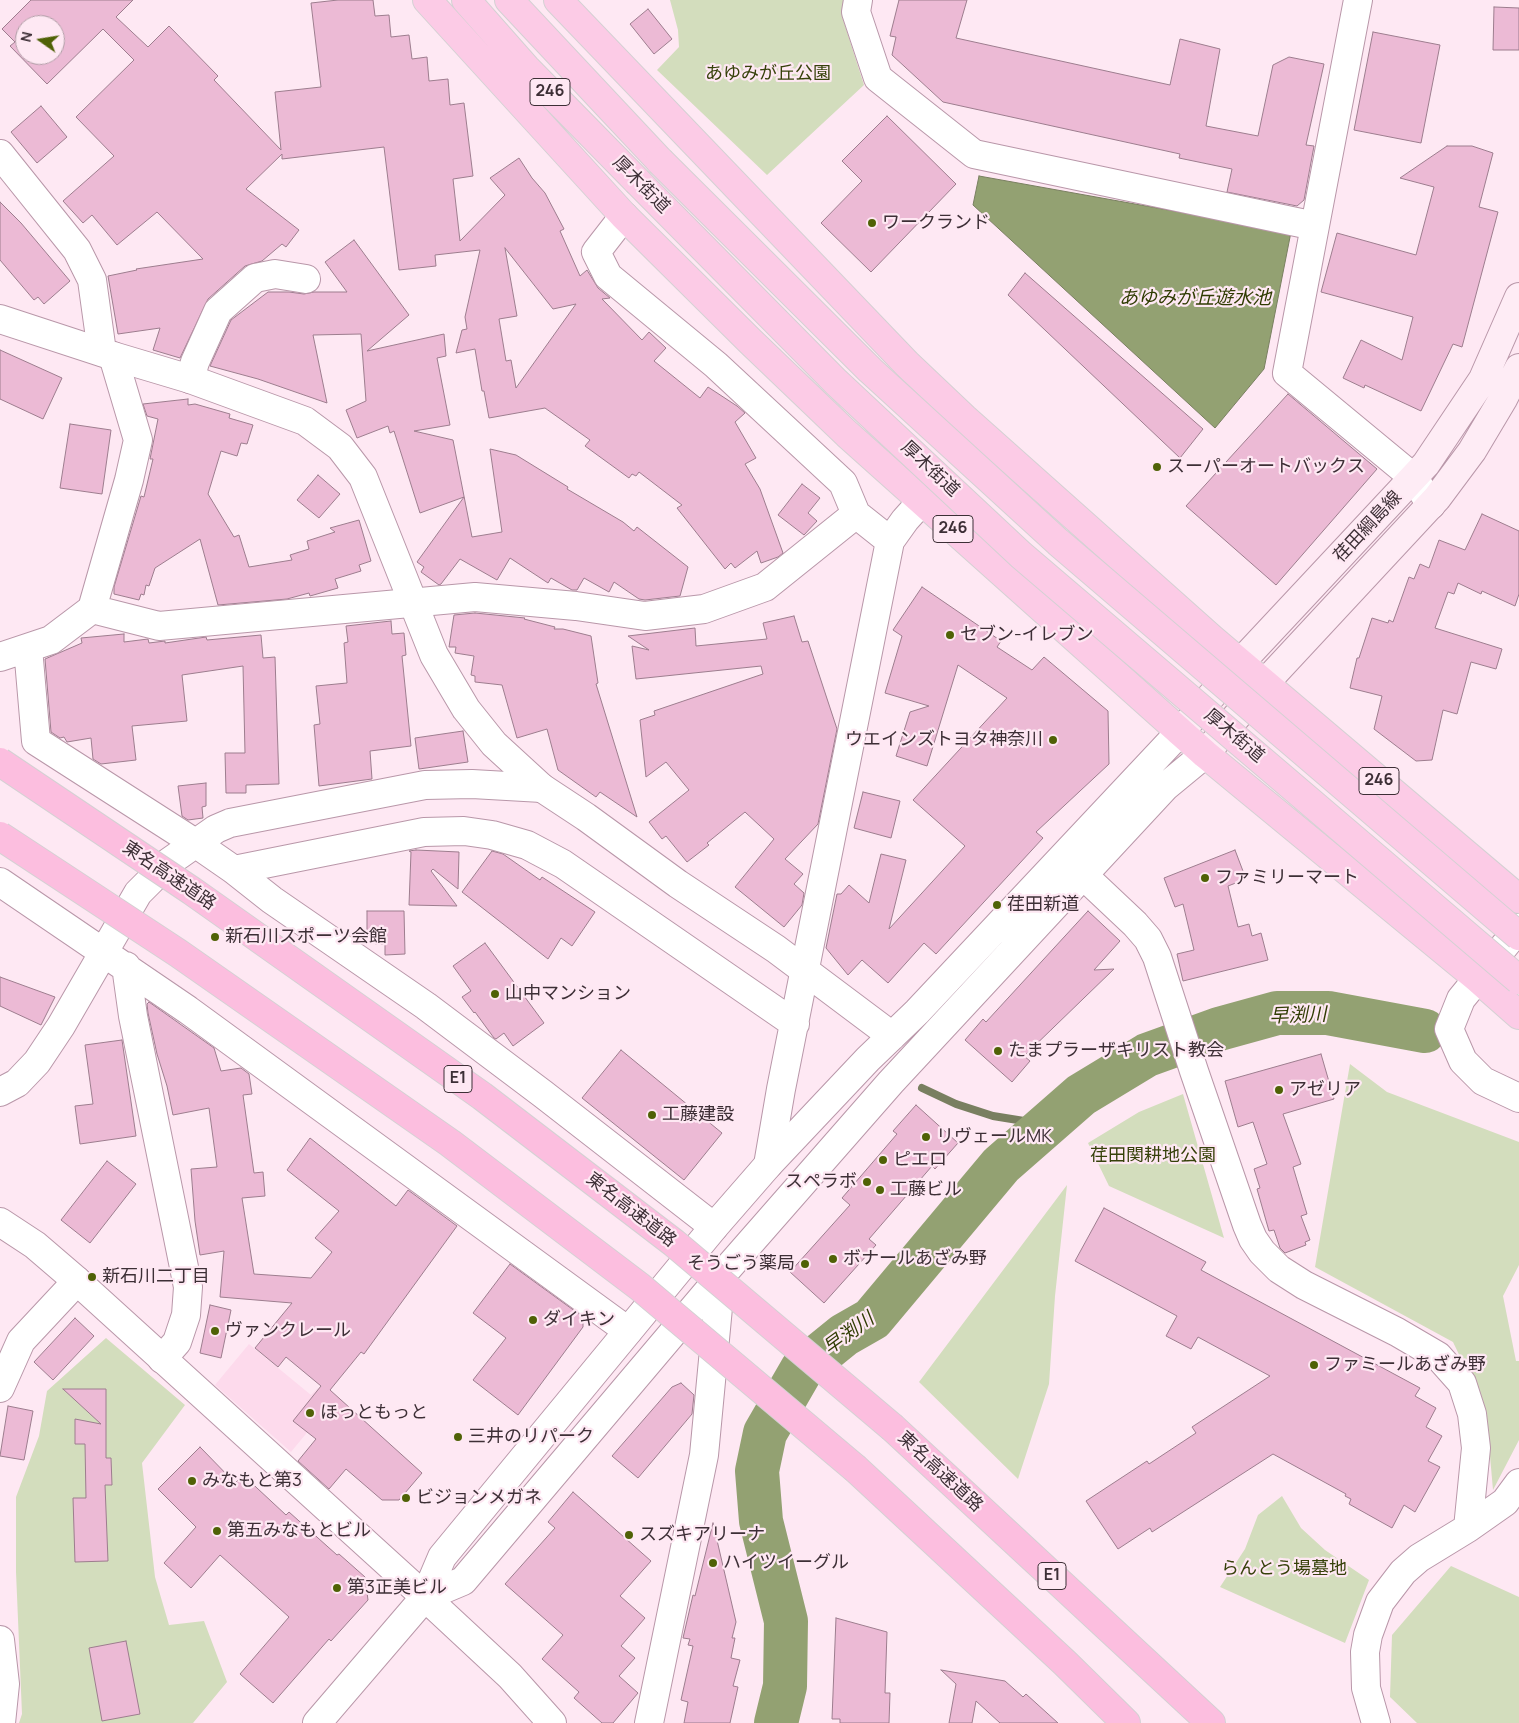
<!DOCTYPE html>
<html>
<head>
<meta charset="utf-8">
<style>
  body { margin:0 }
  #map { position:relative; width:1519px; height:1723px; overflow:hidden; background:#fee8f3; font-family:Manrope,sans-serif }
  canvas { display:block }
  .north { position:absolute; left:15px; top:15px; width:50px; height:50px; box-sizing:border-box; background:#fee8f3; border:1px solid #b19ea7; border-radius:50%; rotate:283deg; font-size:14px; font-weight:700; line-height:20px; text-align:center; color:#3d2f36 }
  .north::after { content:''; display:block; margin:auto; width:18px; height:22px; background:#4f6106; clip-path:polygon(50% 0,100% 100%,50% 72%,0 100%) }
</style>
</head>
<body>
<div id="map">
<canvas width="1519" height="1723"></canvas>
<div class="north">N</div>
</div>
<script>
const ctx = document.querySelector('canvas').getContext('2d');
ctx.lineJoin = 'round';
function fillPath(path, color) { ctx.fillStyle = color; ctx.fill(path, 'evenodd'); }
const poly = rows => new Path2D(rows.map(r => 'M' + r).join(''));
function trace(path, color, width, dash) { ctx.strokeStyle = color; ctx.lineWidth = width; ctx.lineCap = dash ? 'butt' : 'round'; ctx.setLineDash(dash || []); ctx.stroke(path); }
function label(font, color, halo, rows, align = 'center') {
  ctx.font = font + ' Manrope,"Noto Sans JP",sans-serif'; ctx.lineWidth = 4.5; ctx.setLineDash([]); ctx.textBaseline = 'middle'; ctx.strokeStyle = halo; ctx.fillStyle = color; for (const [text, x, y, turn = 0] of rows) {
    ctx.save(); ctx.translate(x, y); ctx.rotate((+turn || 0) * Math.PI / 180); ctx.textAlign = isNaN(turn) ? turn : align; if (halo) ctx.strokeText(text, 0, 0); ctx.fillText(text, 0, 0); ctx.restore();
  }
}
fillPath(poly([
  [249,1344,311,1395,318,1388,333,1401,291,1452,215,1385]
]), '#fddaec');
fillPath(poly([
  [670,0,845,0,842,16,864,85,767,175,657,70,679,47,678,30],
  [1350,1064,1387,1092,1519,1142,1519,1265,1503,1296,1516,1361,1519,1361,1519,1440,1493,1490,1486,1411,1453,1342,1315,1267],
  [1183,1094,1224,1238,1109,1186,1088,1143,1139,1112],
  [1067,1185,1055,1296,1049,1384,1018,1479,919,1382],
  [106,1338,185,1405,142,1463,155,1577,169,1625,204,1621,227,1682,193,1723,19,1723,22,1714,16,1572,16,1497,39,1436,47,1391],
  [1282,1496,1301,1528,1325,1550,1369,1580,1345,1643,1220,1587,1245,1549,1258,1515],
  [1451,1566,1519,1597,1519,1723,1417,1723,1390,1697,1392,1635]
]), '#d3ddbd');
const water = poly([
  [979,176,1291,232,1264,369,1215,428,973,205,979,176]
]);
fillPath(water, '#93a172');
trace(water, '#797f60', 1);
trace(poly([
  [922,1088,956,1104,993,1116,1024,1121,1051,1121]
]), '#797f60', 8);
trace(poly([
  [776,1723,785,1686,786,1621,761,1521,757,1471,765,1433,802,1369,844,1335,872,1319,1001,1165,1081,1095,1147,1055,1219,1029,1277,1013,1328,1013,1425,1031]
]), '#93a172', 44);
const building = poly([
  [31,0,133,0,116,17,148,47,169,26,218,76,214,80,281,150,275,92,321,87,311,3,338,0,373,0,375,16,389,15,391,37,409,35,412,59,427,57,429,81,448,79,450,105,464,103,473,176,453,179,460,241,505,195,490,178,519,158,532,178,545,193,564,229,560,231,580,276,587,270,598,288,610,298,602,299,642,340,649,332,666,348,654,361,700,398,708,387,737,406,745,413,735,422,756,458,745,464,760,489,783,553,778,557,761,563,757,551,735,568,731,563,725,569,677,508,682,505,639,472,636,476,632,474,629,478,585,446,590,440,545,408,489,418,484,391,482,391,475,349,456,353,462,330,467,329,465,317,480,250,435,255,436,266,399,270,384,147,282,159,282,154,246,189,299,230,286,247,282,244,262,261,245,266,208,299,180,358,153,350,160,328,118,334,108,276,137,270,136,269,203,259,157,212,117,245,92,215,83,223,63,201,114,156,76,117,134,60,103,29,47,84,10,46,15,42,2,29,31,0],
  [25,25,55,25,55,55,25,55,25,25],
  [505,248,553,309,576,304,516,388,511,360,506,361,499,319,517,316,505,248],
  [899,0,967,0,956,38,1170,85,1180,39,1220,49,1206,126,1258,136,1273,65,1289,57,1324,64,1306,145,1314,146,1304,200,1297,206,1227,192,1232,169,1179,158,1180,154,943,102,892,55,896,37,890,36,899,0],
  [1494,7,1519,8,1519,50,1493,50,1494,7],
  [648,9,672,39,654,54,630,24,648,9],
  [1373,32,1440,45,1421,143,1354,130,1373,32],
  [41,106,67,137,37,163,11,132,41,106],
  [887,116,956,184,871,272,821,223,862,181,842,161,887,116],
  [1447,146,1472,146,1493,153,1479,207,1498,212,1462,347,1453,344,1421,411,1365,385,1364,388,1343,378,1361,340,1402,360,1413,317,1321,292,1337,233,1416,255,1434,187,1400,178,1447,146],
  [0,202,21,223,70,281,44,304,38,297,34,300,0,260,0,202],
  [354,240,409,315,367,351,444,334,446,356,437,358,450,425,414,431,453,440,472,537,502,532,490,449,516,455,568,487,567,489,623,522,634,531,637,527,688,567,680,596,645,600,639,599,614,582,609,592,584,578,577,590,572,590,551,578,548,583,510,558,497,580,460,559,441,584,439,585,421,572,424,567,417,562,464,497,420,513,394,431,390,433,388,426,357,438,346,410,366,401,361,334,313,335,327,403,258,379,210,366,231,320,268,292,289,292,304,294,314,292,347,292,325,262,354,240],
  [1025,273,1203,429,1180,458,1008,295,1025,273],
  [0,350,62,378,43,419,0,399,0,350],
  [1288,394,1377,469,1276,585,1186,506,1288,394],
  [188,399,188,405,195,404,230,414,229,418,253,425,247,444,241,443,237,456,221,451,208,494,234,537,239,535,249,567,292,560,290,555,309,549,307,541,335,532,330,528,359,520,371,561,359,565,361,571,335,579,338,588,310,596,309,593,287,599,218,605,200,539,155,568,149,586,146,585,144,595,141,594,139,600,114,594,114,587,141,496,144,497,153,459,150,459,158,419,147,416,143,404,188,399],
  [70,424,111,430,102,494,60,488,70,424],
  [318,475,340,494,319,518,297,500,318,475],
  [802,484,820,498,808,513,817,521,804,535,778,515,802,484],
  [1482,514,1519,531,1519,594,1515,606,1482,591,1481,594,1458,583,1454,594,1448,592,1435,628,1502,649,1496,669,1471,662,1457,714,1443,710,1432,760,1416,761,1374,729,1382,696,1350,688,1357,658,1359,658,1372,618,1388,623,1389,620,1393,622,1409,577,1414,579,1420,564,1429,568,1439,540,1465,550,1482,514],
  [922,587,1001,641,997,647,1032,670,1044,657,1108,711,1109,764,1036,832,1043,838,936,954,924,943,888,983,862,960,848,975,826,948,837,894,841,894,849,885,869,903,881,854,906,860,889,929,965,846,913,800,1007,698,958,665,927,766,896,756,910,712,929,706,885,693,902,636,893,630,922,587],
  [475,613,525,618,524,619,555,627,554,629,563,629,591,636,598,683,596,684,637,817,600,792,596,797,558,770,547,729,517,738,502,685,475,682,475,676,471,675,474,656,455,653,456,647,449,647,454,615,475,613],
  [794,616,802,642,808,641,837,729,818,824,785,859,803,874,794,884,804,893,802,905,784,927,735,887,774,839,745,812,707,843,709,845,687,862,666,836,662,839,649,822,689,790,666,762,646,777,640,720,655,715,654,711,763,674,761,666,636,679,632,646,649,650,628,636,695,628,696,646,767,639,763,623,794,616],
  [391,621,392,634,404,633,406,655,402,656,411,746,370,751,372,779,319,786,314,725,320,724,316,686,347,683,344,643,348,642,346,626,391,621],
  [124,634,124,642,148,639,149,643,165,641,165,643,206,637,207,640,261,635,263,658,275,657,279,784,246,785,246,793,226,793,225,753,245,753,243,666,182,675,187,721,132,726,136,760,101,764,93,759,91,738,67,742,64,737,60,738,51,732,45,659,82,643,81,638,124,634],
  [463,731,468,762,419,769,415,738,463,731],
  [206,783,206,806,202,807,203,818,188,820,182,816,178,786,206,783],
  [863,792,900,801,891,838,854,828,863,792],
  [416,850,459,852,458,889,433,869,431,871,457,906,409,905,411,852,409,851,416,850],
  [1235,850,1246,879,1228,886,1238,927,1249,924,1252,936,1261,933,1268,960,1183,981,1177,954,1194,950,1183,904,1175,907,1164,878,1235,850],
  [492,851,503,854,540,880,542,877,595,912,572,946,561,938,548,959,462,892,492,851],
  [367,911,404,911,405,954,385,955,385,944,375,944,374,940,371,941,370,934,367,934,367,911],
  [1088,911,1120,941,1094,970,1114,969,1024,1056,1030,1061,1012,1082,965,1040,983,1019,986,1022,1088,911],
  [485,943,544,1023,513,1046,504,1033,496,1039,494,1038,475,1012,474,1013,462,997,471,991,453,966,485,943],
  [0,977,55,997,41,1025,0,1006,0,977],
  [149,1002,214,1048,221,1071,241,1068,249,1074,252,1094,243,1095,254,1173,263,1172,265,1196,242,1198,254,1274,311,1278,332,1252,315,1238,339,1211,287,1170,310,1138,396,1206,408,1190,457,1226,364,1354,361,1352,330,1390,422,1473,399,1500,382,1500,346,1469,329,1489,298,1461,316,1439,293,1421,321,1386,286,1357,278,1367,255,1348,292,1303,220,1297,224,1251,200,1255,195,1221,191,1169,217,1167,209,1108,173,1115,167,1086,157,1054,148,1013,147,1004,149,1002],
  [122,1040,136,1136,80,1144,75,1106,93,1104,85,1045,122,1040],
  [621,1050,722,1133,684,1180,582,1098,621,1050],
  [1321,1054,1334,1099,1283,1114,1301,1164,1293,1167,1307,1214,1301,1216,1310,1240,1305,1242,1306,1245,1285,1253,1280,1248,1274,1230,1269,1231,1257,1189,1260,1188,1254,1169,1267,1164,1253,1122,1238,1127,1225,1081,1321,1054],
  [916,1105,958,1143,935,1169,932,1166,869,1239,876,1245,824,1303,790,1272,850,1205,842,1198,897,1134,893,1131,916,1105],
  [107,1161,136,1184,90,1243,61,1220,107,1161],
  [1104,1208,1206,1262,1201,1270,1420,1388,1415,1396,1436,1408,1426,1427,1442,1436,1428,1461,1440,1467,1415,1512,1404,1505,1392,1528,1349,1504,1351,1499,1345,1496,1346,1494,1273,1454,1152,1532,1150,1528,1118,1549,1086,1501,1147,1461,1149,1464,1196,1433,1192,1427,1270,1376,1198,1337,1191,1349,1166,1336,1177,1316,1075,1261,1104,1208],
  [510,1264,583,1317,583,1327,518,1415,473,1380,506,1338,473,1313,510,1264],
  [210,1305,231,1310,221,1358,200,1353,210,1305],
  [75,1318,94,1336,53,1380,34,1362,75,1318],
  [681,1383,694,1395,692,1414,638,1478,612,1456,672,1387,681,1383],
  [63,1389,106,1389,106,1458,111,1458,112,1485,105,1485,108,1561,75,1562,73,1498,86,1498,85,1444,75,1444,75,1419,101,1424,63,1389],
  [8,1406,33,1411,24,1460,0,1456,8,1406],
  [200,1447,235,1483,243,1475,286,1515,289,1512,337,1555,339,1554,365,1577,368,1600,331,1641,329,1639,273,1703,240,1674,289,1617,220,1555,191,1588,164,1563,196,1527,158,1489,200,1447],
  [573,1492,651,1561,620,1596,645,1618,621,1646,635,1658,619,1676,638,1693,613,1723,602,1723,574,1698,579,1692,542,1659,563,1635,505,1584,555,1528,548,1522,573,1492],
  [713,1523,736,1622,732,1638,735,1638,731,1658,740,1660,733,1686,738,1687,730,1723,684,1723,688,1702,681,1700,693,1646,688,1645,690,1639,683,1638,693,1595,695,1596,713,1523],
  [836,1618,887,1632,885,1693,890,1693,889,1723,840,1723,840,1719,832,1719,836,1618],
  [126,1641,140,1714,102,1721,89,1648,126,1641],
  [941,1670,1005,1681,1023,1697,1026,1694,1058,1723,1000,1723,976,1701,972,1723,949,1723,956,1684,941,1670]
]);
fillPath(building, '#ecbad5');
trace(building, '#9d7d8e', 1);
const minor = poly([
  [858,0,856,12,878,78,974,154,1315,226],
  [1358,0,1287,373,1414,478,1431,505],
  [0,154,77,250,92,280,102,352],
  [624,216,596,252,608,276,716,365,843,483,856,514],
  [190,379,195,362,218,311,255,278,275,274,306,279],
  [92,609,159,626,475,597,576,606,645,616,704,609,765,587,856,514,890,541,905,520,922,501],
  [28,648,36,741,195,843,234,870,272,900,426,1006,543,1094,714,1227],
  [0,657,51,640,92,609,129,480,138,440,113,356],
  [234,870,424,832,464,831,492,835,527,845,563,864,795,1024],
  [1083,875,1135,924,1148,939,1157,957,1194,1071,1247,1225,1253,1239,1262,1252,1279,1269,1304,1285,1397,1332,1438,1356,1462,1383,1472,1414,1476,1448,1468,1528],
  [0,882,188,1010,628,1331],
  [1519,928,1461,999,1449,1029,1463,1061,1483,1081,1519,1098],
  [126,966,133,1016,188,1287,186,1315,177,1342,162,1359],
  [0,1092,17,1083,37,1062,61,1026,138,893,169,862,216,829,230,823,425,785,472,784,542,788],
  [768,1165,781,1089,890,541],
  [0,1388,21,1341,77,1281],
  [0,1640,5,1684,1,1723],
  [1376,1723,1366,1688,1365,1652,1368,1635,1380,1602,1403,1572,1419,1558,1468,1528,1505,1502,1519,1483]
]);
const tertiary = poly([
  [0,319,113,356,190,379,305,421,340,447,363,477,434,655,466,709,494,744,542,788,586,817,678,884,776,949,892,1036],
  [0,1222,35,1245,77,1281,425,1597,510,1676,552,1723],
  [425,1597,463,1581,721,1276,891,1082,1165,787,1205,754],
  [317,1723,425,1597,442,1557,714,1227,768,1165,868,1059,917,1012,1180,732],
  [649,1723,704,1455,721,1276]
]);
const secondary = poly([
  [1180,732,1240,663,1426,464,1483,379,1519,297],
  [1205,754,1264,684,1437,498,1472,451,1503,399,1519,368]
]);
const trunk = poly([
  [427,0,624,216,750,341,847,434,1205,754,1477,978,1519,1015],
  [466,0,526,68,637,181],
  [509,0,660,161],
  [558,0,907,364,964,418,1212,639,1519,899]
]);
const motorway = poly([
  [893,1428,1211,1723],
  [856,1469,1065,1663,1126,1723]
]);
trace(minor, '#b997a9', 30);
trace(tertiary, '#b997a9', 30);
trace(secondary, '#b997a9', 30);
trace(trunk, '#d4d1d3', 30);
trace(motorway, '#d4d1d3', 30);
trace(minor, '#fff', 28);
trace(tertiary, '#fff', 28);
trace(secondary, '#feecf5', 28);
trace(trunk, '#fccbe6', 28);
trace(motorway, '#fcbedf', 28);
const trunkBridge = poly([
  [660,161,870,370,1058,542,1519,936],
  [637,181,836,382,1021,555,1519,980]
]);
const motorwayBridge = poly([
  [0,762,192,891,482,1096,674,1243,893,1428],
  [0,836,178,953,450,1143,640,1287,856,1469]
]);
trace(trunkBridge, '#d4d1d3', 30, []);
trace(motorwayBridge, '#d4d1d3', 30, []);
trace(trunkBridge, '#fccbe6', 28);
trace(motorwayBridge, '#fcbedf', 28);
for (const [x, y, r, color] of [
  [872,223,5,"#4f6106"],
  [1157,467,5,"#4f6106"],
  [950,635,5,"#4f6106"],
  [1053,740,5,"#4f6106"],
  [1205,878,5,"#4f6106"],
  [997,905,5,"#4f6106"],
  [215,937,5,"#4f6106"],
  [495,994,5,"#4f6106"],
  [998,1051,5,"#4f6106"],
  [1279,1090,5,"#4f6106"],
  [652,1115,5,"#4f6106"],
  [926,1137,5,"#4f6106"],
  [883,1160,5,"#4f6106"],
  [867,1182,5,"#4f6106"],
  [880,1190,5,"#4f6106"],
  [833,1259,5,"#4f6106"],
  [805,1264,5,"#4f6106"],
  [92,1277,5,"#4f6106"],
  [533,1320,5,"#4f6106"],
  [215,1331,5,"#4f6106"],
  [1314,1365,5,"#4f6106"],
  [310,1413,5,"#4f6106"],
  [458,1437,5,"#4f6106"],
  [192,1481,5,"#4f6106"],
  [406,1498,5,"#4f6106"],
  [217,1531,5,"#4f6106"],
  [629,1535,5,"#4f6106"],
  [713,1563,5,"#4f6106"],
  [337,1588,5,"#4f6106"]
]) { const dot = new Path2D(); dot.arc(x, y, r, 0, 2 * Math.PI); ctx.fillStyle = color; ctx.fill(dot); trace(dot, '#fee8f3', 2); }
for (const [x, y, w] of [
  [550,92,40],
  [953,529,40],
  [1379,781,40],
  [458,1079,28],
  [1052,1576,28]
]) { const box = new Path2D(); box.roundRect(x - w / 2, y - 13.5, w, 27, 4); ctx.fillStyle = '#fee8f3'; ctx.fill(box); trace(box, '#3d2f36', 1); }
label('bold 16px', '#3d2f36', null, [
  ["246",550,92],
  ["246",953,529],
  ["246",1379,781],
  ["E1",458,1079],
  ["E1",1052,1576]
]);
label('18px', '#36410a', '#fee8f3', [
  ["あゆみが丘公園",768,74],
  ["荏田関耕地公園",1153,1156],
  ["らんとう場墓地",1284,1569]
]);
label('18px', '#3d2f36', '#fee8f3', [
  ["厚木街道",641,185,45],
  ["厚木街道",930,469,43],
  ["荏田綱島線",1368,527,-47],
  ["厚木街道",1234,736,40],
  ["東名高速道路",169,876,34],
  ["東名高速道路",631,1210,38],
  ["東名高速道路",940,1472,43]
]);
label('18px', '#3d2f36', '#fee8f3', [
  ["ワークランド",882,223],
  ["スーパーオートバックス",1167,467],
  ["セブン-イレブン",960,635],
  ["ウエインズトヨタ神奈川",1043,740,"right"],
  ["ファミリーマート",1215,878],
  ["荏田新道",1007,905],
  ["新石川スポーツ会館",225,937],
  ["山中マンション",505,994],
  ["たまプラーザキリスト教会",1008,1051],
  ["アゼリア",1289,1090],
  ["工藤建設",662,1115],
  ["リヴェールMK",936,1137],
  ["ピエロ",893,1160],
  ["スペラボ",857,1182,"right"],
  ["工藤ビル",890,1190],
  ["ボナールあざみ野",843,1259],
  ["そうごう薬局",795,1264,"right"],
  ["新石川二丁目",102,1277],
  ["ダイキン",543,1320],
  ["ヴァンクレール",225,1331],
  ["ファミールあざみ野",1324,1365],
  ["ほっともっと",320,1413],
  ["三井のリパーク",468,1437],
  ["みなもと第3",202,1481],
  ["ビジョンメガネ",416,1498],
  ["第五みなもとビル",227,1531],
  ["スズキアリーナ",639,1535],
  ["ハイツイーグル",723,1563],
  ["第3正美ビル",347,1588]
], 'left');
label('italic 19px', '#303c03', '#fee8f3', [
  ["あゆみが丘遊水池",1195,299],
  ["早渕川",1298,1016,-2],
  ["早渕川",849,1334,-36]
]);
</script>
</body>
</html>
